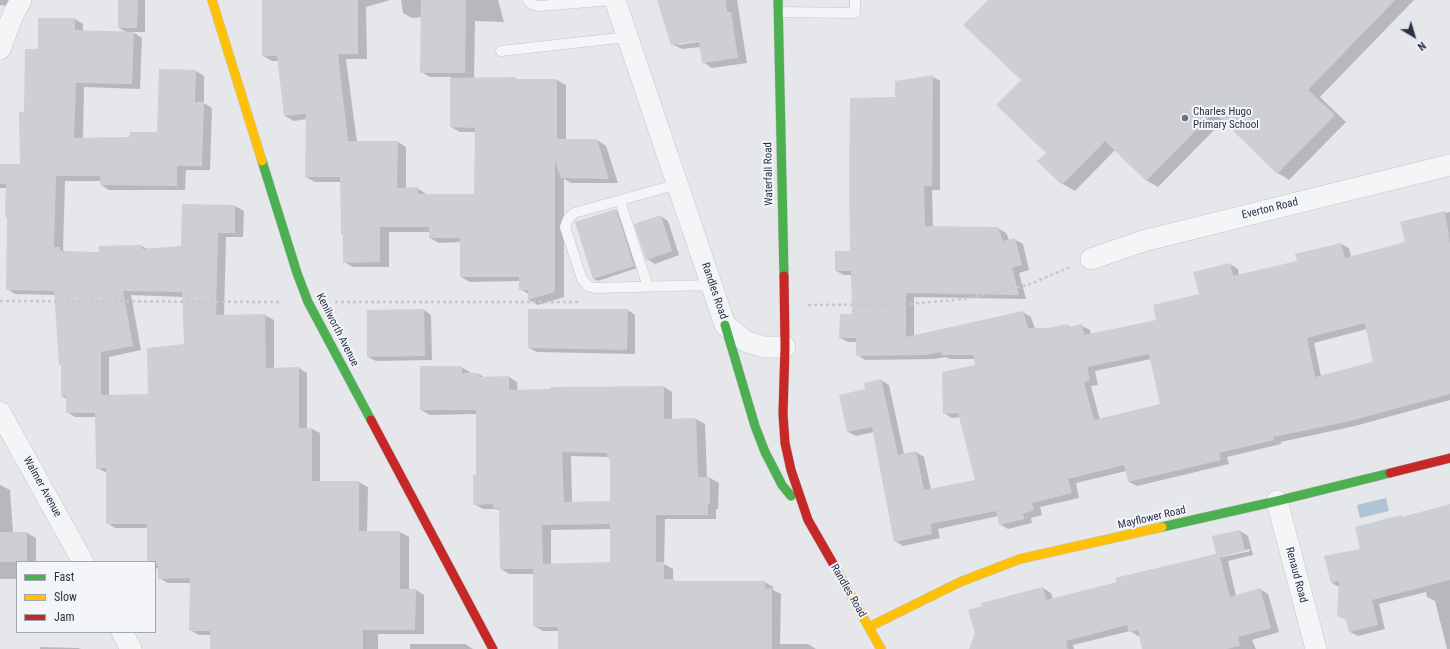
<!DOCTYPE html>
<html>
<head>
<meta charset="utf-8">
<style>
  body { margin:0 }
  #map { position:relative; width:1450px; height:649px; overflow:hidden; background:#e5e7ea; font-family:"Roboto Condensed",sans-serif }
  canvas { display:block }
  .legend { position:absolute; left:16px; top:561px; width:140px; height:72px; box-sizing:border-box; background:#f3f5f9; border:1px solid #a2a7b1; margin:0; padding:5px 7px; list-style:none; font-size:12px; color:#283346 }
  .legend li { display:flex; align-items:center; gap:8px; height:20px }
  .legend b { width:20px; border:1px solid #a2a7b1 }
  .north { position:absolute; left:1394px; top:16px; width:40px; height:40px; -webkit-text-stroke:3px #f3f5f9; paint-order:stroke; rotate:142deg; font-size:11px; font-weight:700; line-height:16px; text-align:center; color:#283346 }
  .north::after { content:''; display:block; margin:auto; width:14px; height:18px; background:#283346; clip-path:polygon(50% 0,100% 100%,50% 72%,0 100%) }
</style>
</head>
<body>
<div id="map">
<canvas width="1450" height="649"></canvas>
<ul class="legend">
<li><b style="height:5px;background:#4caf50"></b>Fast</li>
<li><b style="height:5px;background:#ffc107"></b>Slow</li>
<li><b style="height:5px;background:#c62828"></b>Jam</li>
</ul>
<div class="north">N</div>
</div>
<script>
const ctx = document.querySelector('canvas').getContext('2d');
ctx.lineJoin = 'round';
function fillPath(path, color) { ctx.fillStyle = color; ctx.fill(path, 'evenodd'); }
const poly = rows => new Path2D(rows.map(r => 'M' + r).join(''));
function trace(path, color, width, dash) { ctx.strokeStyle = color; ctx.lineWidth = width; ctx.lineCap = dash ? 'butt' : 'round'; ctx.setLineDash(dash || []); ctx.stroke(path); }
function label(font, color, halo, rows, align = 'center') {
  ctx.font = font + ' "Roboto Condensed",sans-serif'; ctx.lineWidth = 4; ctx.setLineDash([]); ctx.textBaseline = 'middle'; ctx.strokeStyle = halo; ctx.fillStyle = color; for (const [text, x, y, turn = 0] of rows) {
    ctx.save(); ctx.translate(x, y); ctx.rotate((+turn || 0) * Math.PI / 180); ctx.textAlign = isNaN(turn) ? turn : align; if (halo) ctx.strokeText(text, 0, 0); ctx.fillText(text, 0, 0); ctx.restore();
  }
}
fillPath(poly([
  [1386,498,1389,511,1360,518,1357,505]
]), '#b0c3d7');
fillPath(poly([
  [0,0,15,0,14,7,0,5],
  [119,0,145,0,145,32,133,32,142,38,140,89,84,87,83,139,130,138,158,133,196,71,204,76,204,103,212,108,210,170,186,170,185,190,109,190,101,185,101,181,65,181,63,250,66,252,100,253,141,246,148,249,182,247,183,205,235,206,244,211,243,237,226,237,224,316,265,315,274,320,274,368,299,368,307,373,307,429,312,429,320,433,320,482,359,482,368,487,367,532,400,532,409,537,409,590,416,590,424,595,424,634,378,634,378,649,211,649,211,635,199,635,190,630,191,583,168,583,159,578,159,569,155,568,155,562,148,562,148,528,115,528,107,523,107,473,97,468,96,417,75,417,67,412,67,399,62,396,62,366,55,295,15,294,7,289,8,218,7,188,0,188,0,165,21,165,25,114,39,50,75,19,83,24,83,31,126,32,119,28],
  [131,295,183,297,185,345,149,395,109,396,109,357,141,350],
  [263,0,390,0,366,7,367,59,346,59,357,142,398,142,406,147,406,189,417,188,426,194,426,195,475,195,476,132,460,132,451,127,451,77,430,77,421,72,422,17,412,18,403,13,401,0,498,0,504,22,475,21,474,79,557,80,566,85,566,140,597,140,606,146,618,183,571,183,564,179,564,297,538,305,529,300,529,294,520,289,520,281,470,282,461,277,461,242,439,243,430,238,430,232,389,232,389,267,353,267,344,262,344,235,342,234,341,182,315,182,306,177,307,119,294,121,285,116,278,61,272,61,263,56],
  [658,0,737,0,747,63,712,68,703,62,701,47,682,49,672,44],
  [704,39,704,41,678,45,678,43],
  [989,0,1414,0,1320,97,1346,122,1289,180,1278,173,1223,121,1158,187,1146,180,1115,150,1075,191,1063,184,1039,161,1047,153,1022,80],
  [932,76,940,81,940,190,932,190,933,228,998,228,1006,233,1009,240,1014,239,1023,244,1029,270,1019,273,1026,299,914,297,914,337,1023,312,1031,317,1035,329,1048,329,1068,325,1072,328,1082,326,1090,330,1091,335,1158,321,1200,295,1230,264,1238,269,1239,276,1298,262,1341,244,1349,248,1351,257,1407,243,1444,212,1445,213,1450,212,1450,400,1355,426,1281,442,1281,444,1227,457,1229,464,1137,486,1129,482,1126,471,1076,483,1079,498,1040,507,1042,515,1031,518,1032,523,1008,529,1000,524,998,516,938,529,940,538,903,546,895,541,874,432,856,436,848,432,866,390,881,380,889,385,904,454,916,452,924,457,931,490,977,480,960,417,952,418,944,413,976,366,975,359,950,359,945,357,935,359,865,360,857,355,857,342,848,342,840,338,853,315,852,275,844,275,836,271,851,252,896,98],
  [1367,329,1374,362,1321,376,1314,343],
  [1151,359,1161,405,1100,420,1091,386,1098,385,1095,371],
  [616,210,619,212,637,268,598,281,594,279],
  [661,216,668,221,679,255,655,264,647,259],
  [424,310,431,315,432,360,376,361,368,357],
  [628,310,635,315,635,354,537,352,529,348],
  [461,367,470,372,470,374,479,374,485,378,509,377,517,382,518,391,664,387,672,392,672,420,696,419,705,424,707,478,710,478,719,483,718,509,716,509,716,519,665,519,664,564,673,569,673,580,677,582,765,582,773,587,773,590,781,594,780,644,808,644,816,649,559,649,559,631,543,631,534,626,534,574,509,574,501,569,500,511,497,509,483,509,474,504,477,476,477,414,430,415,421,410],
  [571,456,609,457,611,460,611,502,572,503],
  [611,529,611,563,551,564,551,530],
  [0,485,10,490,13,533,27,533,36,538,36,562,17,562,17,579,0,579],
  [1450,505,1450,649,1447,649,1435,601,1427,597,1426,592,1379,604,1385,629,1358,636,1350,632,1339,587,1332,583,1362,549,1401,516,1403,518],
  [1240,531,1248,536,1253,555,1228,561,1236,596,1260,589,1268,594,1279,632,1252,640,1256,649,1143,649,1140,636,1138,636,1130,631,1073,645,1074,649,970,649,1043,588,1051,593,1053,599,1118,583,1217,554],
  [1250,549,1250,551,1223,557,1223,555],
  [410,644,465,644,473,649,410,649],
  [40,647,78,648,81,649,40,649]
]), '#0003');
fillPath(poly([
  [118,0,138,0,137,28,118,28],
  [262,0,358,0,358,54,338,54,348,141,398,141,397,188,418,187,418,194,474,194,475,128,450,127,450,78,516,77,516,79,557,79,557,139,597,139,609,179,561,178,555,160,555,292,528,300,528,290,519,290,519,277,460,277,460,238,429,238,429,227,380,227,380,262,343,263,343,234,341,234,340,177,305,177,306,114,284,116,277,56,262,56],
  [421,0,466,0,465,73,420,73],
  [657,0,726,0,727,12,731,12,738,58,702,63,699,41,671,45],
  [988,0,1395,0,1308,90,1335,115,1277,174,1215,113,1212,116,1211,115,1146,181,1105,141,1062,185,1037,161,1046,153,996,105,1021,80,963,25],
  [38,18,75,18,75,30,134,32,132,84,76,83,74,138,129,137,130,132,157,132,159,69,196,70,195,102,204,102,202,166,177,166,177,186,100,185,100,176,56,176,54,247,60,247,60,251,99,252,99,246,142,245,142,249,181,246,182,204,235,205,235,233,218,233,216,315,265,314,266,368,299,367,299,428,312,428,312,481,359,481,359,531,400,531,400,589,416,589,415,630,363,630,363,649,210,649,210,631,189,631,190,578,158,579,158,565,155,565,155,562,147,562,147,524,106,524,106,468,96,469,95,413,66,413,66,396,61,396,61,365,59,365,54,291,6,290,7,217,5,217,6,184,0,184,0,164,20,164,19,111,24,113,25,49,38,49],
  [123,291,182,292,184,344,147,348,148,394,101,395,101,352,133,346],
  [933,75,932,186,924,186,925,226,998,227,1003,241,1015,238,1022,265,1012,268,1019,295,906,293,906,337,1023,311,1028,328,1048,328,1068,324,1069,327,1082,324,1084,335,1156,320,1153,305,1199,294,1193,272,1230,263,1233,276,1297,261,1295,254,1341,243,1345,258,1405,242,1400,222,1444,211,1449,233,1448,233,1450,244,1450,394,1346,422,1273,437,1274,440,1219,453,1221,460,1128,482,1124,465,1068,479,1072,493,1032,503,1034,510,1023,514,1024,519,999,525,996,511,931,524,932,534,894,542,872,427,847,432,839,395,865,389,864,383,881,379,898,455,916,451,924,490,975,480,958,413,943,414,942,372,975,365,973,355,941,355,941,352,926,355,856,356,856,338,839,338,840,314,852,314,851,271,835,271,835,251,850,251,849,183,850,98,895,97,895,81],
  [1365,323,1373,362,1315,377,1307,338],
  [1149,354,1160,404,1094,420,1084,382,1090,380,1087,367],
  [616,209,634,266,593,279,575,222],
  [661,215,672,251,646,260,634,224],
  [424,309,425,356,367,357,367,310],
  [528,309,628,309,627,350,528,348],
  [420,366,462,366,462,373,479,373,479,377,509,376,509,390,551,389,551,387,664,386,664,419,696,418,698,477,710,477,710,504,708,504,708,515,656,515,656,562,664,562,664,579,675,579,675,581,765,581,765,589,772,588,772,649,558,649,558,627,533,627,533,569,500,569,499,508,493,508,493,504,473,505,473,475,476,475,476,410,420,410],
  [562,452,607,453,608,459,610,459,610,501,564,502],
  [610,524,610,562,543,564,542,525],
  [1450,504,1450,580,1372,600,1378,625,1349,632,1346,620,1337,616,1339,581,1331,583,1324,556,1360,549,1355,527,1401,515,1402,517],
  [1240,530,1245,551,1220,557,1230,597,1260,588,1271,628,1238,637,1240,646,1227,649,1142,649,1138,630,1129,632,1127,625,1066,641,1068,649,969,649,975,633,968,610,982,606,981,603,1043,587,1046,600,1117,582,1115,578,1216,554,1212,536],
  [0,532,27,532,27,562,0,562]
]), '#cdcfd3');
const lane = poly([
  [528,0,531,4,539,6,612,0],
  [778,12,855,13,855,0],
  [501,51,628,37],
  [678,184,574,213,568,219,565,227,582,279,588,286,595,288,712,285],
  [620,201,648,287]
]);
const street = poly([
  [615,0,725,325,747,342,764,347,785,347],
  [0,49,13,15,21,0],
  [1091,259,1143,241,1450,165],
  [0,412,83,562],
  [1277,501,1316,649],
  [122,632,131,649]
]);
const fast = poly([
  [778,0,784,276],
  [262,161,297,273,308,302,371,420],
  [725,325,755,426,765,452,782,485,791,496],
  [1162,527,1277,501,1390,473]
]);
const slow = poly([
  [212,0,262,161],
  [835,567,881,649],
  [869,627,960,582,1020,559,1162,527]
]);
const jam = poly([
  [784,276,785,347,783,414,785,443,791,470,808,520,835,567],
  [371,420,493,649],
  [1390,473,1450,458]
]);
trace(lane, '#c3c5c8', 11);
trace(street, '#c3c5c8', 22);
trace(fast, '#c3c5c8', 10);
trace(slow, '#c3c5c8', 10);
trace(jam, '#c3c5c8', 10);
trace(poly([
  [0,301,282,302],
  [335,302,580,302],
  [808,305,909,304,964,299,1028,285,1070,267]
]), '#c5c8cd', 2.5, [3, 3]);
trace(lane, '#f4f5f7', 10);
trace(street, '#f4f5f7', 21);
trace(fast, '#4caf50', 9);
trace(slow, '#ffc107', 9);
trace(jam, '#c62828', 9);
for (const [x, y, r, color] of [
  [1185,118,4,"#6a727f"]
]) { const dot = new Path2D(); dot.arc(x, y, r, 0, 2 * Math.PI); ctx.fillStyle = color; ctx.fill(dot); trace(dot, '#f3f5f9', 1.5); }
label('11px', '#283346', '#f3f5f9', [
  ["Charles Hugo",1193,112],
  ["Primary School",1193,125]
], 'left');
label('11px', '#283346', '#f3f5f9', [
  ["Waterfall Road",769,174,-91],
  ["Everton Road",1270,209,-14],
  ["Randles Road",714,291,71],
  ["Kenilworth Avenue",337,330,63],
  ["Walmer Avenue",42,487,61],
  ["Mayflower Road",1152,518,-13],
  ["Renaud Road",1296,575,75],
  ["Randles Road",848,591,60]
]);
</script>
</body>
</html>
